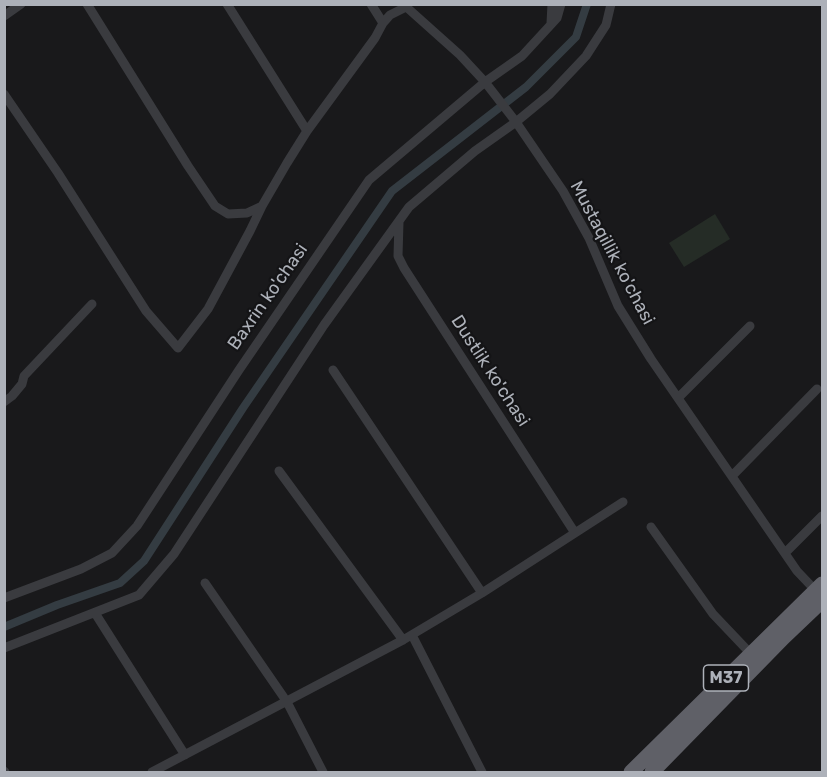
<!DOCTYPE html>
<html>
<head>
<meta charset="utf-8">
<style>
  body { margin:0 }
  #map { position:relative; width:827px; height:777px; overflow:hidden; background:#19191b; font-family:Rubik,sans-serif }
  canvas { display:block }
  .frame { position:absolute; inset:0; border:6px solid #adb1b9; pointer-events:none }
</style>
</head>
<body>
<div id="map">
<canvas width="827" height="777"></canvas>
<div class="frame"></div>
</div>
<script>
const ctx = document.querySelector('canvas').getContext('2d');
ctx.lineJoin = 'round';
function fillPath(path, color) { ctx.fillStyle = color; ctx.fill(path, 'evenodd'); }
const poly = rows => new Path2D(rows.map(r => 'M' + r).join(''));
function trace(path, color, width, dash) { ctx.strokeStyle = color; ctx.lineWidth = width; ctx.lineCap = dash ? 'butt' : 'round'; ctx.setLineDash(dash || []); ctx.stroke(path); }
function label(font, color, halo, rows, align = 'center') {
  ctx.font = font + ' Rubik,sans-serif'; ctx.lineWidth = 4.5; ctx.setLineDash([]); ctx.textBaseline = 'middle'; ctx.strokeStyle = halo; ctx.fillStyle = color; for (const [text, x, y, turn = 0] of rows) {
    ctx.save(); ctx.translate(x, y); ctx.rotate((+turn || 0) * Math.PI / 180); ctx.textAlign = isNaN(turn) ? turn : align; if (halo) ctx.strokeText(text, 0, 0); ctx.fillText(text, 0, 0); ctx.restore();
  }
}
fillPath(poly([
  [715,214,730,239,684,267,669,243]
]), '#252c26');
trace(poly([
  [4,627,57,605,120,583,144,561,243,408,392,191,526,87,576,37,587,4]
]), '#343c42', 8);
trace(poly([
  [87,4,188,166,215,206,228,214,247,213,262,206],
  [227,4,307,131],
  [371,4,383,23],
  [403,4,460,55,485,82,516,122,563,191,589,238,618,306,651,359,797,571,816,591],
  [4,16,21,4],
  [551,23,552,4],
  [4,94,58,173,146,311,178,348,208,309,250,231,262,206,287,163,307,131,375,38,383,23,390,15,406,7],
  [399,222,398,256,404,268,575,533],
  [333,370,482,593],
  [678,398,750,326],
  [4,402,12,396,22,384,24,376,92,304],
  [279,471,403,640],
  [732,476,817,389],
  [651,527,713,614,751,654],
  [785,553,822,516],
  [205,583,287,702,323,772],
  [4,598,81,569,112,553,137,526,239,370,369,180,485,82,522,56,557,18,561,4],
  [95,613,185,755],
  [412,635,482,772],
  [4,648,139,595,174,554,324,325,409,207,475,151,516,122,550,94,586,56,606,25,611,4],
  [4,771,5,772],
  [152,772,403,640,482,593,623,502]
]), '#3a3b3f', 9);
trace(poly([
  [631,772,822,584],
  [652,772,784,637,822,601]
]), '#5f6067', 15);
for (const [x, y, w] of [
  [726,678,45]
]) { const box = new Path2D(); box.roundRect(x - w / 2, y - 13, w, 26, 4.5); ctx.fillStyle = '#141416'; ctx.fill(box); trace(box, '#adb1b9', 1.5); }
label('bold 16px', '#adb1b9', null, [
  ["M37",726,678]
]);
label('18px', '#adb1b9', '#141416', [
  ["Mustaqillik ko'chasi",612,253,62],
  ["Baxrin ko'chasi",268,297,-55],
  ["Dustlik ko'chasi",490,371,57]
]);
</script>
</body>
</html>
